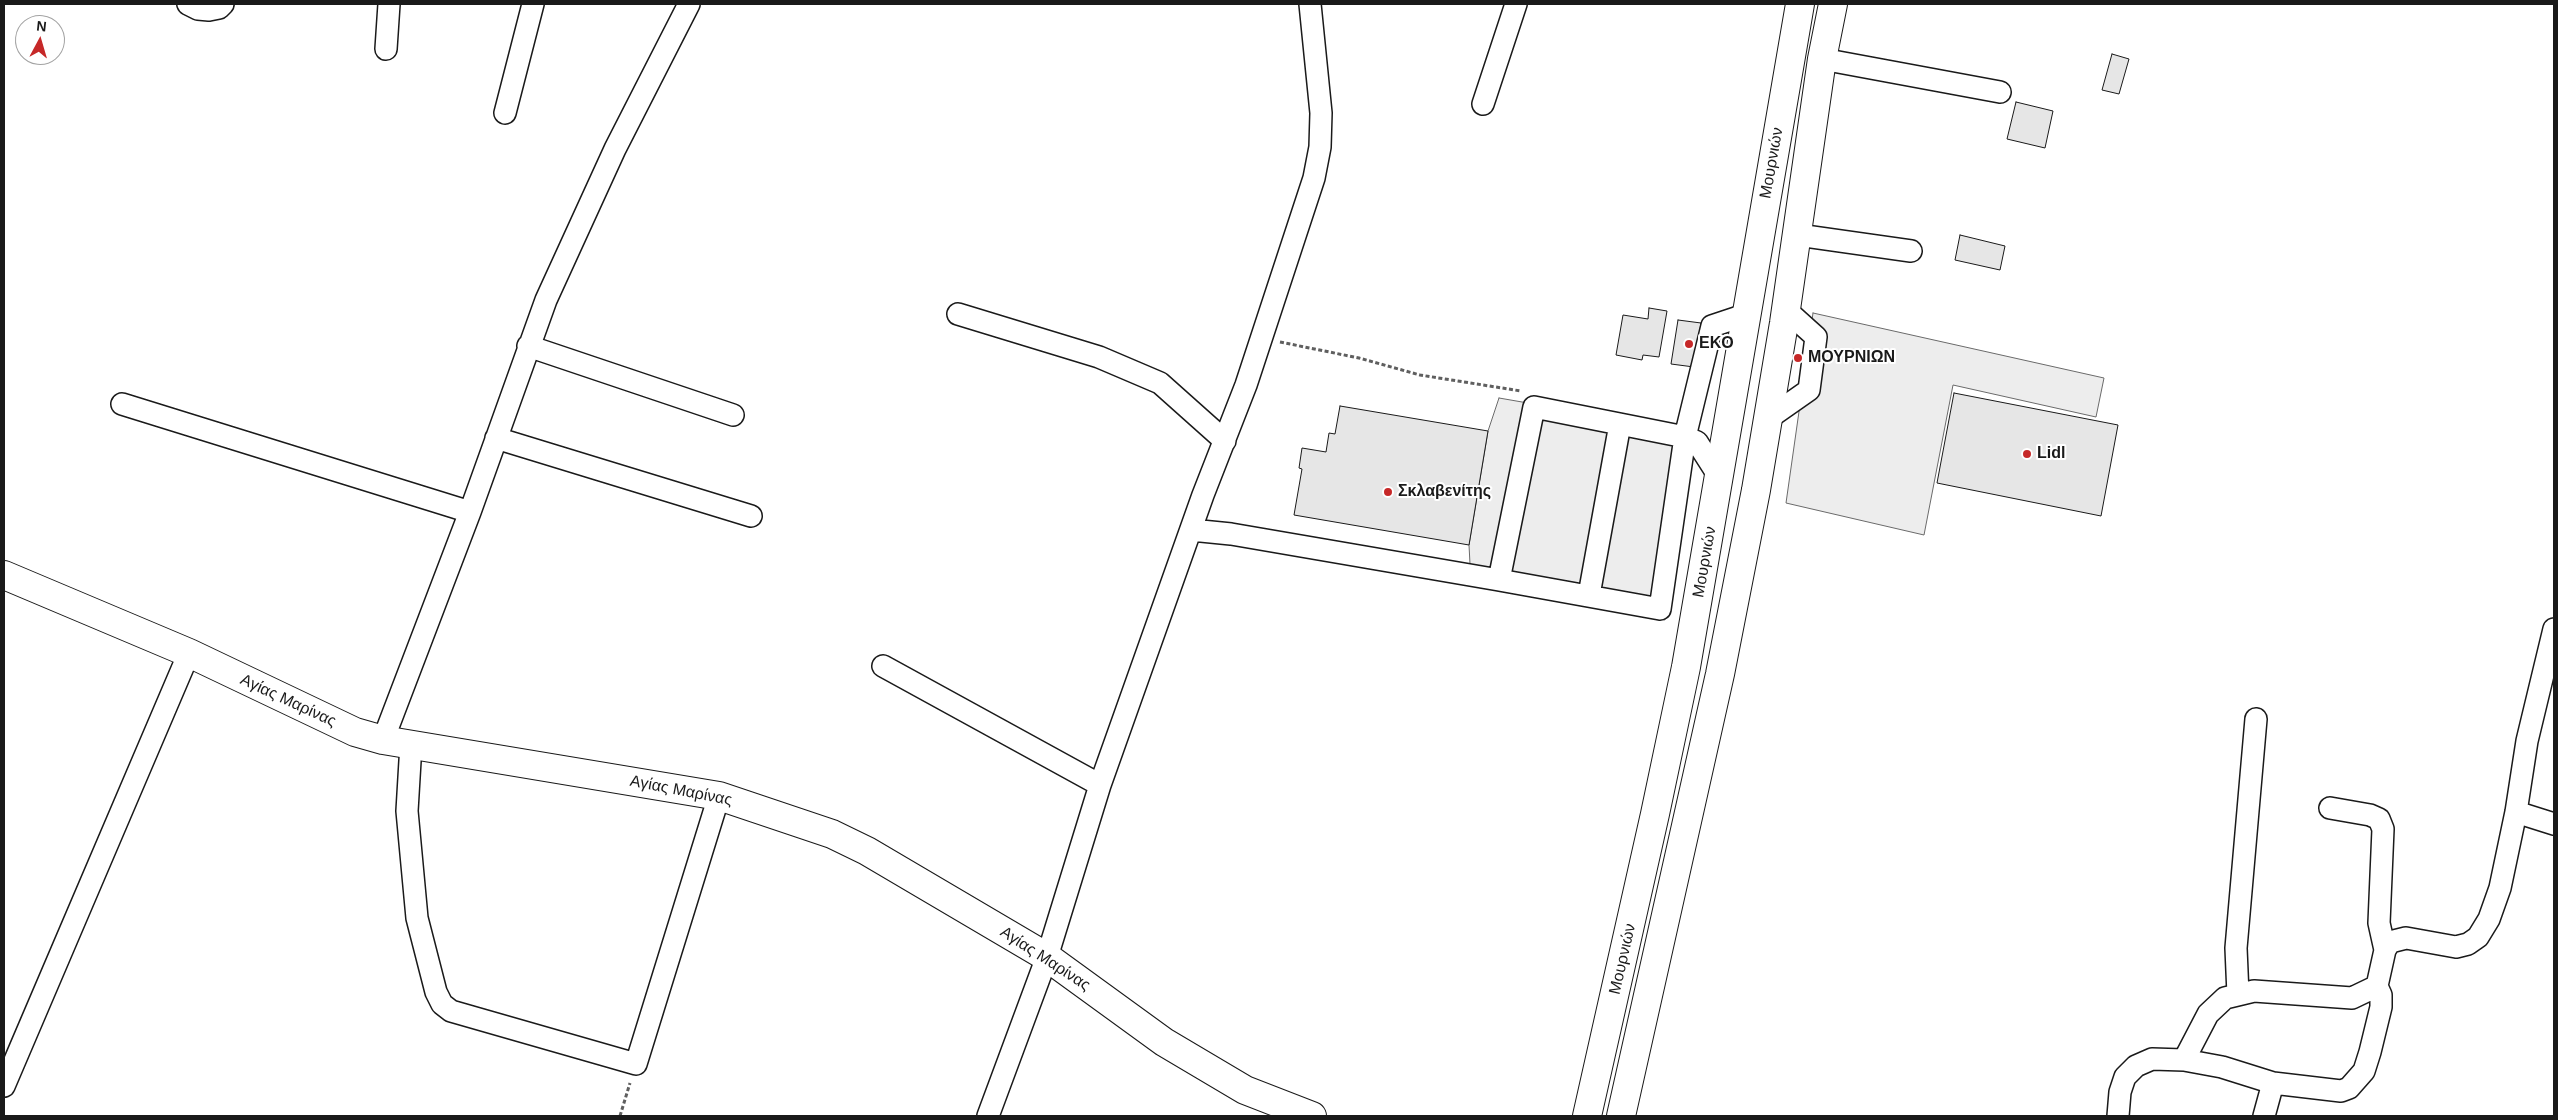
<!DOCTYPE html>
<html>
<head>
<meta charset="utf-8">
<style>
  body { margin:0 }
  #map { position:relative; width:2558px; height:1120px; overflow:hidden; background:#fff; font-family:Arial,sans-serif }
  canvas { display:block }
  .frame { position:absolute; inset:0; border:5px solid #1a1a1a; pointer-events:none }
  .north { position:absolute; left:15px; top:15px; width:50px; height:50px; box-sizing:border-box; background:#fff; border:1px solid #a3a3a3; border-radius:50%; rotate:6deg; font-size:14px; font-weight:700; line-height:20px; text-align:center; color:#1a1a1a }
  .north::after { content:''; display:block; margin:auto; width:18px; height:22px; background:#c62828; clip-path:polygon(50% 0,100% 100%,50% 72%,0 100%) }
</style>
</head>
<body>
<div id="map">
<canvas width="2558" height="1120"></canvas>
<div class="frame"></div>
<div class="north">N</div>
</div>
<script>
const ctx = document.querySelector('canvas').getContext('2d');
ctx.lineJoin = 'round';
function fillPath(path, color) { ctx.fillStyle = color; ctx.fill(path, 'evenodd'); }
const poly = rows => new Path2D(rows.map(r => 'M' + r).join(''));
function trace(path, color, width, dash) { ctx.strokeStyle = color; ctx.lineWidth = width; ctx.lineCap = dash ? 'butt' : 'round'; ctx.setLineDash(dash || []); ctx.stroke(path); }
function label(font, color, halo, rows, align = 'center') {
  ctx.font = font + ' Arial,sans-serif'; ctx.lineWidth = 4; ctx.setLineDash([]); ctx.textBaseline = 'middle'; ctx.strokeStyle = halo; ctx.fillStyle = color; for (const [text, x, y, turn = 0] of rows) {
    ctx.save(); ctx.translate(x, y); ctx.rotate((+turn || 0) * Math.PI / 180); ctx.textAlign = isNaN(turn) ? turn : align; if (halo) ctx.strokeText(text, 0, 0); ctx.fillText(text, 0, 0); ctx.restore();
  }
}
const parking = poly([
  [1813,313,2104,378,2096,417,1953,385,1924,535,1786,503,1813,313],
  [1499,398,1689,431,1665,620,1471,583,1469,545,1488,431,1499,398]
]);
fillPath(parking, '#ededed');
trace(parking, '#6a6a6a', 1);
const building = poly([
  [2112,54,2129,59,2119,94,2102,90,2112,54],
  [2016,102,2053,111,2045,148,2007,139,2016,102],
  [1960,235,2005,246,2000,270,1955,260,1960,235],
  [1649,308,1667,311,1659,357,1643,355,1642,360,1616,355,1623,315,1648,319,1649,308],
  [1678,320,1701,323,1694,367,1671,364,1678,320],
  [1954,393,2118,425,2101,516,1937,483,1954,393],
  [1340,406,1488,431,1469,545,1294,515,1302,469,1299,468,1302,448,1326,452,1329,433,1335,434,1340,406]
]);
fillPath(building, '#e6e6e6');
trace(building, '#1a1a1a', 1);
const minor = poly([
  [188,4,198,9,209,10,219,8,223,4],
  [386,49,389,4],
  [1822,59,2000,92],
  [1483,104,1516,4],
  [505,113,533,4],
  [1798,235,1911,251],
  [958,314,1099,357,1160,383,1225,441],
  [528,346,733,415],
  [122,404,470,512],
  [1769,418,1809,390,1816,337,1786,310],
  [496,438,751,516],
  [1191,530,1231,534,1499,580,1534,407,1685,437,1697,442,1720,478],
  [1499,580,1660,609,1685,437,1712,326,1745,315],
  [1589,595,1620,424],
  [883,666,1100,785],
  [383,740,470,512,546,300,615,149,689,4],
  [411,744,407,811,417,918,436,992,442,1004,451,1011,636,1064,719,796],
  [2330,808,2370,815,2379,819,2383,829,2379,923,2385,950],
  [2516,812,2554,824],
  [2238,995,2236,948,2256,719],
  [2184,1060,2222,1067,2273,1083,2341,1091,2349,1088,2364,1071,2370,1052,2381,1007,2381,995,2377,986],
  [4,1086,189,653],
  [988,1116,1047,957,1100,785,1203,495,1246,385,1314,178,1320,147,1321,113,1310,4],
  [2118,1116,2120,1092,2125,1077,2136,1066,2152,1059,2184,1060,2208,1014,2225,998,2254,991,2352,998,2377,986,2385,950,2390,942,2406,938,2456,947,2468,944,2478,937,2489,919,2500,888,2516,812,2527,741,2554,629],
  [2264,1116,2273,1083]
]);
const major = poly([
  [4,575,189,653,355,732,383,740,719,796,832,834,867,851,1047,957,1164,1042,1245,1090,1312,1116],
  [1587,1116,1655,814,1686,667,1800,4],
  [1621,1116,1720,674,1756,490,1784,323,1822,59,1833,4]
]);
trace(minor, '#1a1a1a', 24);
trace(major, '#1a1a1a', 30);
trace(poly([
  [1280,342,1359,358,1420,375,1521,391],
  [620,1116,630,1083]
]), '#5f5f5f', 3, [4, 2.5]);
trace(minor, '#fff', 21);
trace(major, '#fff', 28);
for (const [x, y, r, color] of [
  [1689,344,5,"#c62828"],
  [1798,358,5,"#c62828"],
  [2027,454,5,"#c62828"],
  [1388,492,5,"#c62828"]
]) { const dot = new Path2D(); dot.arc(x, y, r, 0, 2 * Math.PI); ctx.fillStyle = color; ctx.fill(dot); trace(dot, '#fff', 2); }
label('16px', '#1a1a1a', '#fff', [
  ["Μουρνιών",1772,163,-80],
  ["Μουρνιών",1705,562,-80],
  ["Αγίας Μαρίνας",288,701,25],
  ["Αγίας Μαρίνας",681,791,11],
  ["Αγίας Μαρίνας",1045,959,33],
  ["Μουρνιών",1623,959,-77]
]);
label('bold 16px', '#1a1a1a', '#fff', [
  ["EKO",1699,344],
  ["ΜΟΥΡΝΙΩΝ",1808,358],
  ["Lidl",2037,454],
  ["Σκλαβενίτης",1398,492]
], 'left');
</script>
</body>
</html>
